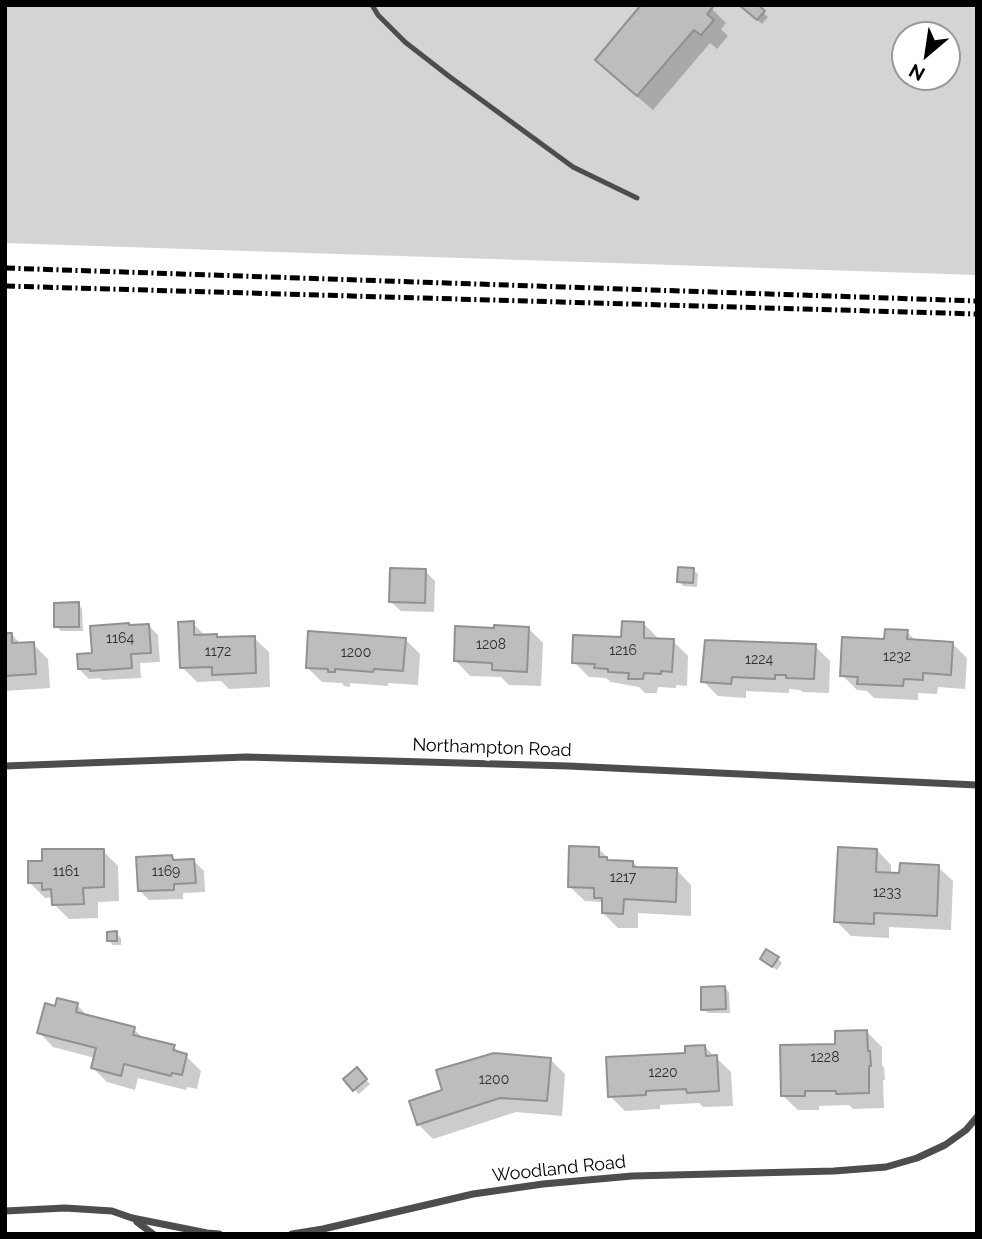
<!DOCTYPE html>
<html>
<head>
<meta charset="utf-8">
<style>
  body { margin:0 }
  #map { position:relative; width:982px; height:1239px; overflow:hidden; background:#fff; font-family:Raleway,sans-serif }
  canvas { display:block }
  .frame { position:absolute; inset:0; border:7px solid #000; pointer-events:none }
  .north { position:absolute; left:891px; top:21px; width:70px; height:70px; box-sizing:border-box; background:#fff; border:2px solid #999; border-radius:50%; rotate:209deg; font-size:19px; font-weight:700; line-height:28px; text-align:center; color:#000 }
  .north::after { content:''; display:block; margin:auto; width:24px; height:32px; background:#000; clip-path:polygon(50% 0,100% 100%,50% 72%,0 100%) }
</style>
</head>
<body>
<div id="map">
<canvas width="982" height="1239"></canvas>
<div class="frame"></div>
<div class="north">N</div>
</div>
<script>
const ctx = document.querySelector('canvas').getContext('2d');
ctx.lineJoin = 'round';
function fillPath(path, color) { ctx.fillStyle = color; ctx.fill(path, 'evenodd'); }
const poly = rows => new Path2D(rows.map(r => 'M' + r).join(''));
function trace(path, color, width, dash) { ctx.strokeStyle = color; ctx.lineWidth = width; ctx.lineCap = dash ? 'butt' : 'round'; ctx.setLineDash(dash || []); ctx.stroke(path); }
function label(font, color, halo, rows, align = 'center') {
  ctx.font = font + ' Raleway,sans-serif'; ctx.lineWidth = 7; ctx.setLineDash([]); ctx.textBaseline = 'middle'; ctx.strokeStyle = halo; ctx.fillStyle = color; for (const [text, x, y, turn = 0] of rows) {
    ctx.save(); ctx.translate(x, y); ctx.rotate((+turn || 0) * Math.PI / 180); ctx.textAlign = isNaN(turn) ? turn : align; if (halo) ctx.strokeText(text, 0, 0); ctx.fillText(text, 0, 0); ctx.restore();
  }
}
fillPath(poly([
  [5,5,977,5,977,275,5,243],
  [905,35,947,35,947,77,905,77]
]), '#d4d4d4');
fillPath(poly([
  [708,5,726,23,721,29,728,36,717,49,710,43,653,110,612,75,597,60],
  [746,10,763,13,768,17,762,24],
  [693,570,698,574,697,587,683,586,679,581],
  [425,571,435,581,434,612,401,611,391,602],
  [78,604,82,609,83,631,61,631,56,626],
  [193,623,206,637,216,636,219,639,254,638,269,652,270,687,229,689,221,681,197,682,182,667],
  [644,624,659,639,673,641,688,656,687,686,676,685,676,688,658,687,657,693,645,693,639,687,611,682,606,678,589,677,574,662,623,639],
  [148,625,158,635,160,662,140,663,141,678,102,680,100,678,89,679,79,669],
  [528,628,543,643,541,686,509,685,501,677,470,676,456,661],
  [907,632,916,641,952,643,967,658,965,689,938,687,937,694,918,693,918,700,874,698,867,691,857,690,842,675,886,641],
  [11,634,22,645,33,644,48,659,50,688,5,691,5,635],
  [405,639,420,654,418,685,388,683,388,686,350,683,350,687,344,686,342,683,322,682,307,667],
  [815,646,830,661,829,693,803,692,800,690,789,689,789,693,746,691,746,698,718,696,703,681],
  [599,849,612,862,633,862,640,869,677,870,691,885,691,916,638,913,638,928,618,928,603,913,604,904,601,902,585,901,570,887],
  [877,850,891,865,891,875,938,867,953,881,951,930,889,927,889,938,851,936,836,921],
  [103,851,118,866,119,901,98,902,98,918,69,919,54,904,53,897,45,898,30,883],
  [172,856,177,862,194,861,204,871,205,892,183,893,183,899,149,900,140,891],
  [116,933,121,938,121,945,113,945,109,941],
  [778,959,782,963,777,970,766,963],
  [725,988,729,992,730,1013,708,1013,703,1009],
  [77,1005,89,1017,134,1029,145,1040,174,1047,181,1054,186,1056,201,1071,197,1089,187,1087,186,1090,138,1078,135,1090,107,1082,93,1068,95,1058,53,1047,39,1032,56,1008],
  [867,1032,882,1047,882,1065,884,1068,885,1080,883,1080,884,1108,853,1109,849,1105,819,1106,819,1110,798,1110,783,1096,837,1046],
  [705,1047,731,1072,733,1106,703,1107,699,1103,660,1105,660,1109,625,1111,610,1096,687,1055],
  [550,1059,565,1074,562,1116,516,1112,433,1139,418,1124],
  [357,1069,370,1084,359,1094,345,1080]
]), '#0003');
const building = poly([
  [641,5,710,5,713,7,707,14,714,20,701,35,694,30,637,96,595,60,641,5],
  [739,5,758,5,765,11,757,20,739,5],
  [678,567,694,568,693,583,677,582,678,567],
  [390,568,426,569,425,603,389,602,390,568],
  [79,602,79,627,54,627,54,603,79,602],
  [194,621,194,635,217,634,217,637,255,636,256,673,212,675,212,667,180,668,178,622,194,621],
  [622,621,644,622,644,638,674,639,672,672,661,671,661,674,644,673,643,679,628,679,629,673,608,672,608,669,594,668,595,664,572,663,573,635,621,637,622,621],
  [129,623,129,625,149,624,151,653,131,654,132,668,90,671,90,669,78,669,77,654,92,653,90,626,129,623],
  [494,625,529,627,527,672,492,670,492,663,454,661,455,626,494,628,494,625],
  [885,629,908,630,907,639,953,642,951,675,923,673,923,680,904,679,903,686,857,684,858,677,840,676,842,637,884,639,885,629],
  [308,631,406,638,403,671,374,669,373,672,335,669,335,672,328,672,328,669,306,668,308,631],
  [5,633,12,633,12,643,34,642,36,674,5,676,5,633],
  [705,640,816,644,814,679,786,678,786,675,775,675,775,679,732,677,731,684,701,682,705,640],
  [569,846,599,847,599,857,607,857,607,860,633,861,633,867,677,868,676,902,624,899,623,914,602,913,602,898,594,898,594,888,568,887,569,846],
  [838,847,877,849,876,872,899,873,900,863,939,865,937,916,874,913,874,924,834,922,838,847],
  [42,849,104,849,104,887,83,888,84,904,52,905,51,889,42,890,42,883,28,883,28,861,42,861,42,849],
  [172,855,173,860,194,859,196,883,174,884,174,890,138,891,136,857,172,855],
  [117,931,117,941,107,941,107,932,117,931],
  [766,949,779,957,772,967,760,959,766,949],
  [725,986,726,1009,701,1010,701,987,725,986],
  [57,998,78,1003,76,1012,135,1027,133,1035,175,1045,173,1050,187,1054,182,1075,172,1073,171,1076,124,1064,121,1076,91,1068,96,1048,37,1033,45,1003,55,1006,57,998],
  [867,1030,868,1051,870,1051,871,1066,869,1066,869,1093,836,1094,836,1091,805,1091,805,1096,781,1096,780,1045,835,1044,835,1031,867,1030],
  [705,1045,706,1056,717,1055,719,1091,687,1093,686,1089,646,1091,646,1095,608,1097,606,1057,685,1053,685,1046,705,1045],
  [494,1053,551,1058,547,1101,500,1098,417,1125,409,1101,442,1090,436,1070,494,1053],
  [357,1067,367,1079,353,1091,343,1079,357,1067]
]);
fillPath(building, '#bdbdbd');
trace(building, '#919191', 2);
trace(poly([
  [372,5,378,15,405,42,450,77,573,167,637,198]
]), '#4d4d4d', 5);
trace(poly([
  [5,766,246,757,568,766,977,785],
  [5,1211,65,1208,112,1211,132,1218,207,1233,219,1234],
  [137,1222,153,1234],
  [292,1234,323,1229,473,1194,543,1184,632,1176,834,1171,886,1167,917,1158,945,1145,966,1130,977,1117]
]), '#4d4d4d', 7);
trace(poly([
  [5,268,977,301],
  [5,286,977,314]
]), '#000', 5, [10, 3.5, 2, 3.5]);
label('14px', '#2f2f2f', null, [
  ["1164",120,639],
  ["1208",491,645],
  ["1216",623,651],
  ["1172",218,652],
  ["1200",356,653],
  ["1232",897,657],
  ["1224",759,660],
  ["1161",66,872],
  ["1169",166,872],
  ["1217",623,878],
  ["1233",887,893],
  ["1228",825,1058],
  ["1220",663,1073],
  ["1200",494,1080]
]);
label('18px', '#000', '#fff', [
  ["Northampton Road",492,748,2],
  ["Woodland Road",559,1169,-6]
]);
</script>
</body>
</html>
